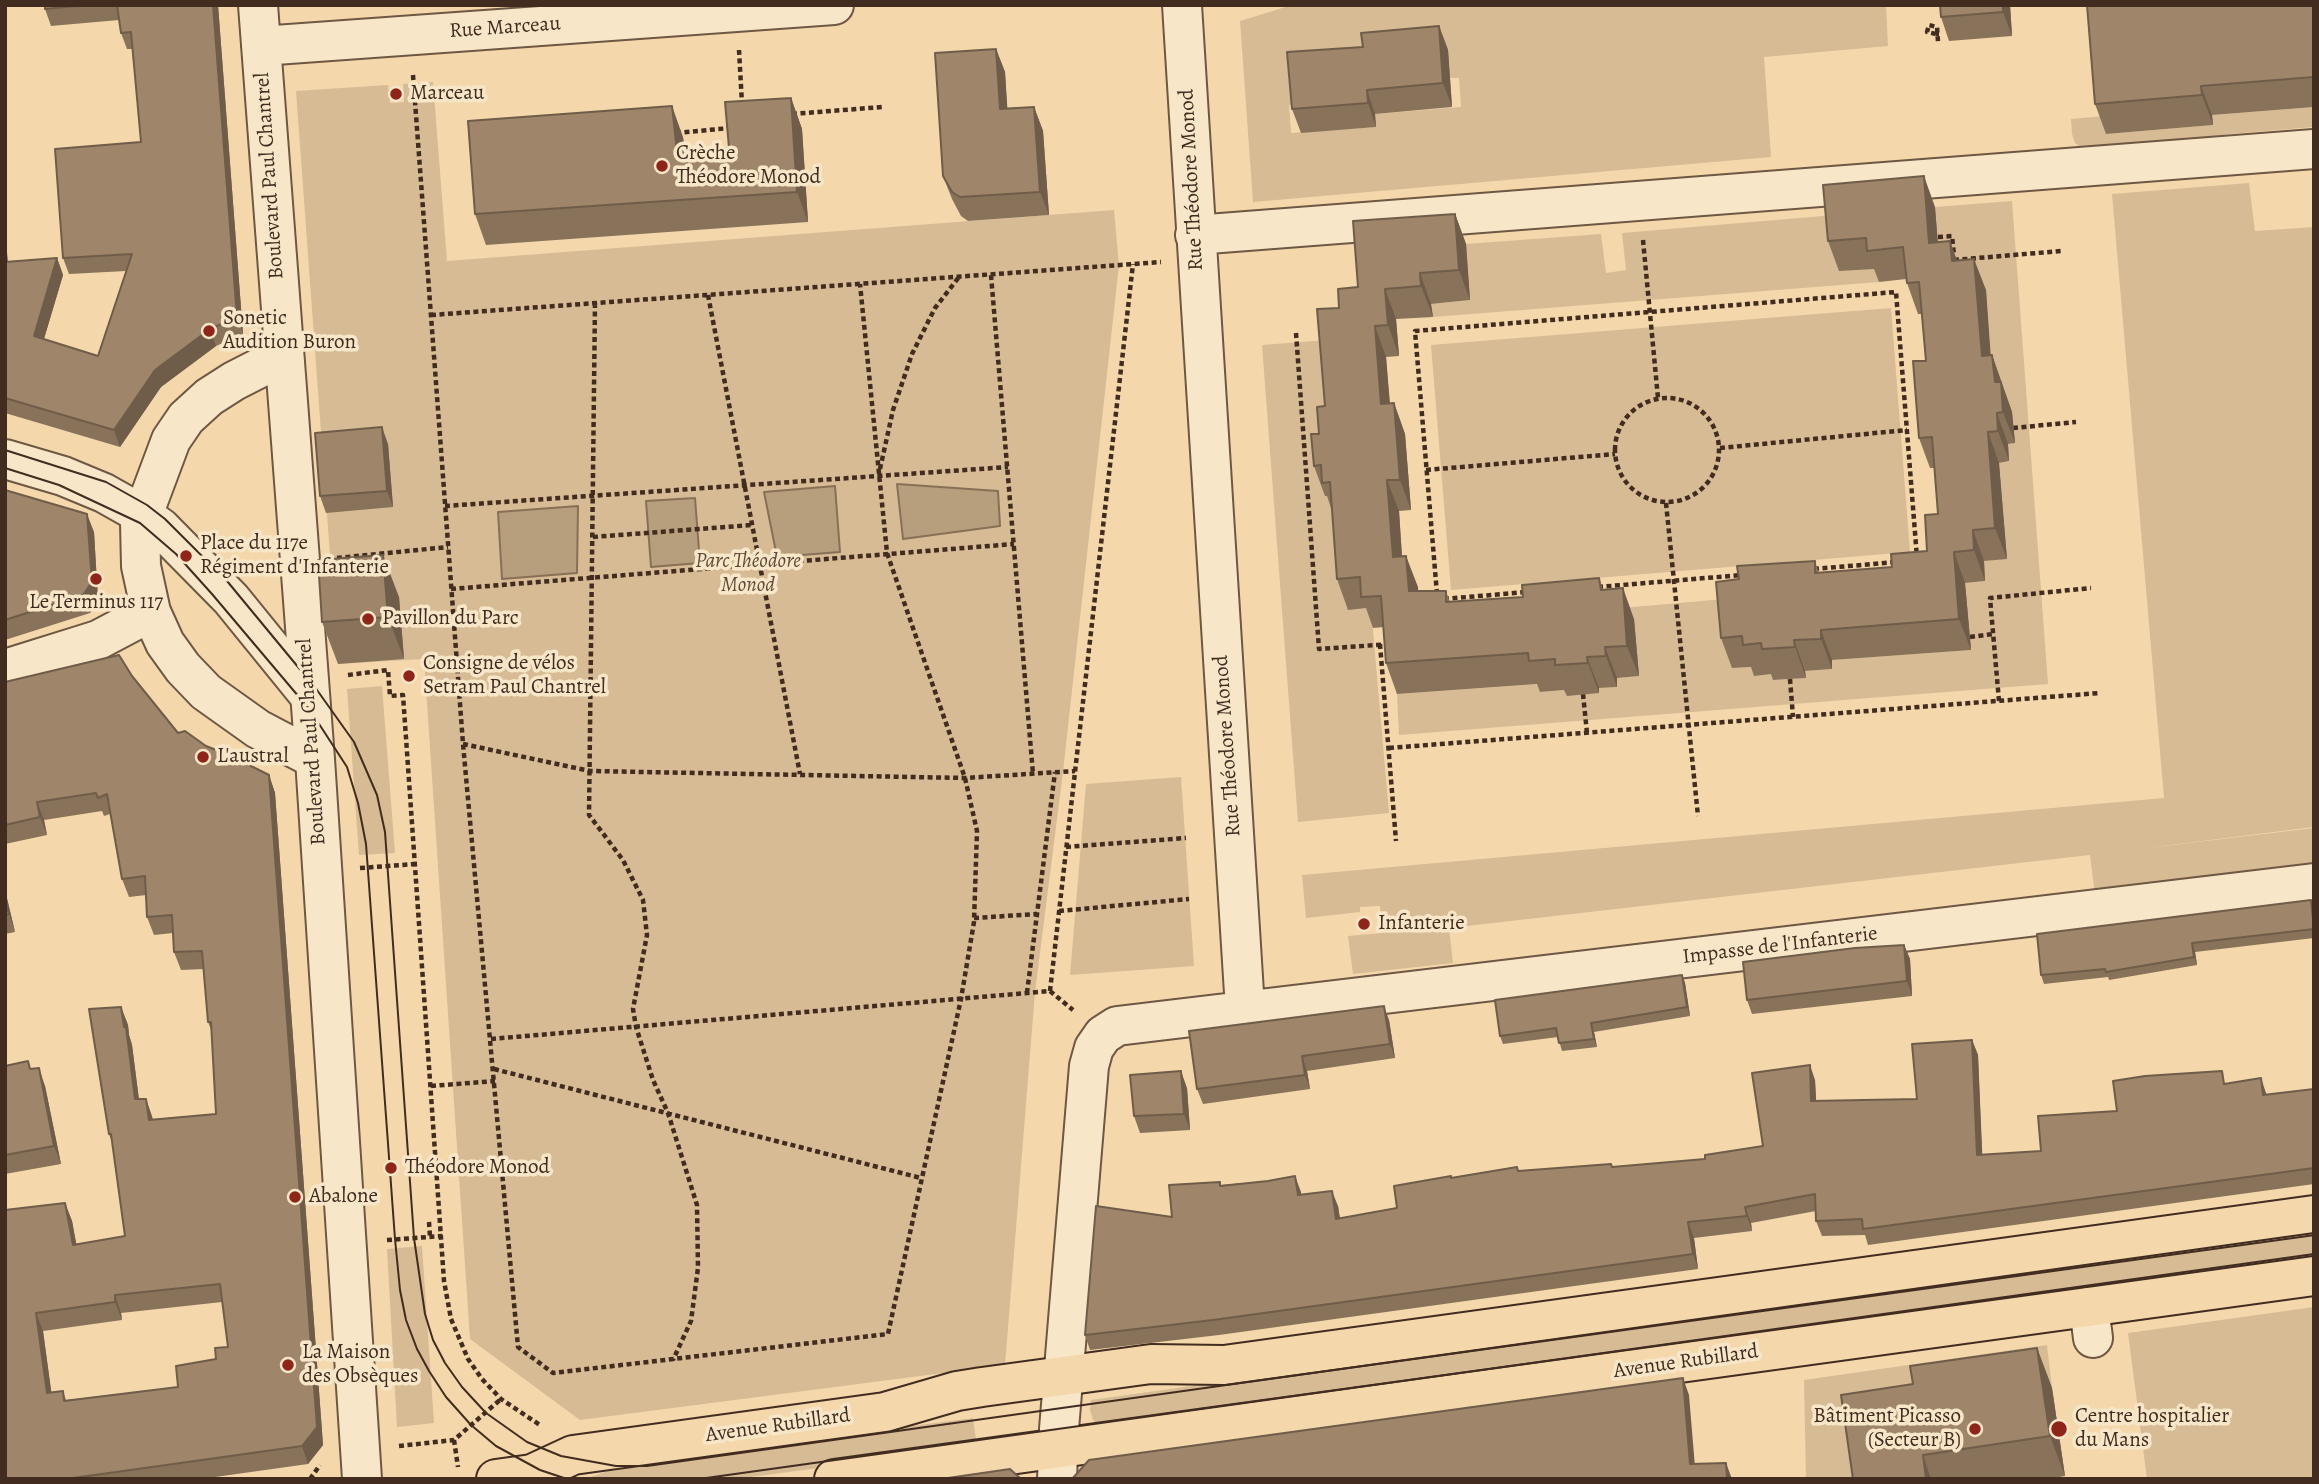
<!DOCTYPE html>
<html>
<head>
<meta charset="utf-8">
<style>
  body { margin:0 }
  #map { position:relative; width:2319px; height:1484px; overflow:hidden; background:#f4d8ac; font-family:Alegreya,serif }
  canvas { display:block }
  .frame { position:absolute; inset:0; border:7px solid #422c20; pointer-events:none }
</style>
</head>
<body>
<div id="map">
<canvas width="2319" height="1484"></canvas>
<div class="frame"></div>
</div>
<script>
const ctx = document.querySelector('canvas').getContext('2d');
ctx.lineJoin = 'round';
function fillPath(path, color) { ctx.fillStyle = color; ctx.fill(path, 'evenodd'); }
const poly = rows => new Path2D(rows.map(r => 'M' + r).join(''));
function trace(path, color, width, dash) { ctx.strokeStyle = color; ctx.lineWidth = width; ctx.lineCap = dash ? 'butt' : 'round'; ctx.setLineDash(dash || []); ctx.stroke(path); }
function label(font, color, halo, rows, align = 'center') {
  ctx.font = font + ' Alegreya,serif'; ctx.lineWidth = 7; ctx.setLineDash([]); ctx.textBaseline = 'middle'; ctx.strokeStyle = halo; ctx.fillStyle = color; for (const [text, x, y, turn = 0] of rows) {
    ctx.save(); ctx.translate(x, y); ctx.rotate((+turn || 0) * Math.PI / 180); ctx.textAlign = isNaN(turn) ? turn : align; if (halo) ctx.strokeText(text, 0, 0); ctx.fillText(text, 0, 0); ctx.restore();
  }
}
fillPath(poly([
  [1292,5,1886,5,1888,46,1764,57,1771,157,1253,202,1240,21],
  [1447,50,1450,78,1459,78,1461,107,1375,114,1376,127,1291,133,1289,105,1298,104],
  [433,82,447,261,1114,210,1119,265,1063,772,1035,992,1005,1365,580,1420,470,1339,424,659,338,664,296,91,388,85,390,103,404,102,403,84],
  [2314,107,2314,127,2229,134,2105,154,2083,149,2075,143,2072,134,2071,119,2104,116,2106,134,2212,125,2212,115],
  [2249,183,2255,231,2314,227,2314,827,2139,849,2314,828,2314,868,2095,895,2090,855,1449,928,1453,963,1353,974,1348,936,1382,933,1380,906,1360,907,1360,912,1306,918,1302,875,2164,798,2112,194],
  [2012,201,2048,684,1399,735,1397,694,1539,684,1540,692,1566,690,1599,693,1599,688,1617,687,1617,678,1638,676,1610,609,1748,597,1733,668,1754,667,1772,674,1773,680,1806,678,1805,671,1832,669,1832,660,1970,650,1965,583,1985,581,1984,561,2007,558,1999,463,2009,461,2008,444,2014,443,2012,413,1993,386,1986,291,1941,273,1935,207],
  [1835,215,1878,269,1879,282,1433,317,1431,304,1470,300,1466,244,1601,234,1606,273,1626,270,1622,233],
  [1891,308,1910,552,1451,590,1431,345],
  [1328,340,1332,496,1371,608,1389,813,1298,822,1262,345],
  [382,686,395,853,359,855,347,689],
  [1181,777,1194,966,1070,975,1086,784],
  [2314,1230,2314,1259,1101,1428,1093,1420,1090,1410,1091,1400],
  [422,1246,434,1423,397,1427,387,1249],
  [2314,1307,2314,1479,2147,1479,2128,1333],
  [2047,1345,2052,1388,1925,1406,1862,1479,1806,1479,1804,1380],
  [973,1418,977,1447,736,1479,585,1479,630,1463]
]), '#d6bb94');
const water = poly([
  [897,484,998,491,1000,526,903,539,897,484],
  [835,486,840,552,777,557,764,492,835,486],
  [695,498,700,563,651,567,646,501,695,498],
  [578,506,577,573,502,579,498,512,578,506]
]);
fillPath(water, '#b79e7c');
trace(water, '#887057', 2);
const minor = poly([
  [258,5,315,759,362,1479],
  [1182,5,1245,1009],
  [261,46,834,5],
  [1195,235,2314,149],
  [283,356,234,381,209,397,186,418,171,440,140,523,141,566,151,612,165,643,183,668,206,692,258,729,315,759],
  [5,459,63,476,104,493,143,515,161,528,231,599,309,695],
  [5,669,98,640,151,612],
  [2089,1307,2093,1338],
  [1057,1479,1059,1429,1089,1066,1094,1048,1103,1035,1117,1026,2314,883]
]);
const major = poly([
  [496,1479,532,1474,573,1455,885,1412,957,1391,982,1387,1151,1364,1224,1365,2314,1215],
  [834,1479,2314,1276]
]);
trace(minor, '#6e5743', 42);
trace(major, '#422c20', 42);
trace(poly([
  [1936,34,1927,32,1929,25,1937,27,1938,42],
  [739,50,742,104],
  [413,75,463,744,518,1347,553,1373,888,1334,961,999,974,922,977,831,965,778,887,553,860,284],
  [792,114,882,107],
  [676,133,730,128],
  [1938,237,1952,236,1954,255],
  [1643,240,1658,398],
  [1954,260,2061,251],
  [991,275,1033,774],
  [708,295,800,774],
  [595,303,589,815,623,860,643,900,647,935,633,1009,636,1027,653,1080,668,1113,697,1205,698,1268,691,1321,673,1360],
  [431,315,1161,262],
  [1296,333,1319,649,1391,644],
  '1615 450a52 52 0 1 1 104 0a52 52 0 1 1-104 0Z',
  [2013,428,2076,422],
  [1720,448,1907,430],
  [880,469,893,410,912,354,935,308,959,277],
  [1426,470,1615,454],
  [1666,503,1698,816],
  [445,506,1008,467],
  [593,537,752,525],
  [337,558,448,547],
  [1814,569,1896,562],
  [1598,587,1742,575],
  [451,589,1014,544],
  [1437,594,1415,331,1896,292,1917,558],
  [1444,599,1526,592],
  [1970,637,1993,634],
  [1380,644,1396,841],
  [348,675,388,670,390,696,403,695,444,1281,451,1319,468,1359,482,1379,501,1399,540,1425],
  [1790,679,1793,717],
  [1583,694,1587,733],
  [1999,701,1990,598,2091,588],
  [463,744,590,771,965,778,1075,771],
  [1389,748,2100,693],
  [1066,847,1186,838],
  [360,868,415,864],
  [1059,911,1189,899],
  [974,918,1037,914],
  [1050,991,1133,264],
  [1027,993,1055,772],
  [491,1039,1050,991,1073,1010],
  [494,1069,921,1178],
  [431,1086,495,1081],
  [429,1222,430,1237],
  [387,1240,442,1236],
  [454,1440,458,1467],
  [399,1446,454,1440,501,1399],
  [310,1479,320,1465]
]), '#422c20', 4.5, [5, 3.5]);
trace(minor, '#f8e6c9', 38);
trace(major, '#f4d8ac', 38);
trace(poly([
  [5,450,106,482,147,505,165,519,227,581,317,690,354,742,377,795,385,832,414,1238,425,1314,433,1340,445,1363,462,1387,486,1413,527,1442,561,1456,616,1466,647,1466,2314,1233],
  [5,468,59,485,140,523,176,554,212,594,310,710,347,767,358,803,366,844,395,1239,400,1290,406,1320,417,1349,429,1371,446,1397,471,1425,496,1446,540,1470,567,1479],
  [699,1479,2314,1254]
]), '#422c20', 2);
trace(poly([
  [1936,34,1939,34]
]), '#422c20', 4.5, [5, 3.5]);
fillPath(poly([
  [45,5,218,5,243,334,216,346,161,387,120,447,5,413,5,231,8,262,57,258,63,275,44,339,98,356,126,271,69,274,63,258,141,142,132,49,127,49,121,33,119,20,51,26,45,9],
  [2010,5,2012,36,1949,41,1941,17],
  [2314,5,2314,107,2212,115,2213,125,2106,134,2095,104],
  [1439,26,1448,50,1452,107,1375,114,1376,127,1301,133,1292,109,1363,47],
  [996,49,1005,72,1007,108,1034,107,1043,131,1049,215,968,221,961,216,952,199,943,176],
  [791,98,802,129,808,222,486,245,475,214,683,137,685,152,729,148],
  [1935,207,1938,242,1950,241,1957,261,1986,290,1990,355,1992,355,2012,412,2015,443,2008,444,2009,461,1999,463,2007,559,1984,561,1985,581,1965,583,1971,650,1832,660,1832,669,1805,671,1806,678,1773,680,1771,674,1754,676,1751,667,1732,668,1721,638,1739,579,1815,561,1819,573,1892,567,1927,551,1938,514,1934,468,1930,468,1919,438,1926,361,1922,314,1918,314,1907,283,1906,279,1879,282,1874,269,1839,271,1828,241],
  [1455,214,1466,244,1470,300,1431,304,1433,317,1396,319,1399,356,1386,357,1390,403,1394,403,1405,434,1411,510,1399,511,1402,557,1406,556,1418,591,1446,591,1450,602,1523,597,1599,578,1603,590,1634,619,1639,676,1617,678,1617,687,1599,688,1599,693,1567,696,1564,690,1540,692,1537,684,1397,694,1386,663,1384,627,1373,628,1366,608,1348,610,1337,579,1332,511,1327,496,1325,496,1314,466,1325,406,1339,308,1358,287],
  [388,444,393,507,326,513,320,496],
  [5,490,94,532,98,600,90,613,5,640],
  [399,597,404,659,338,664,322,622],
  [132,676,178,733,269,775,275,793,323,1445,308,1464,201,1479,5,1479,5,1210,65,1203,72,1221,76,1244,125,1236,113,1145,109,1134,121,1007,128,1025,129,1035,132,1045,139,1099,146,1099,153,1119,216,1114,212,1032,208,1022,204,969,181,970,174,952,173,933,154,935,147,917,146,895,129,897,122,879,110,814,104,816,102,811,44,820,47,835,5,844,5,682],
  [222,1302,228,1347,216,1359,178,1387,66,1400,63,1391,51,1392,43,1331,122,1320,121,1313],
  [5,890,15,932,5,934],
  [2314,908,2314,938,2195,952,2197,965,2109,980,2108,977,2044,984,2041,975],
  [1904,945,1910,959,1912,996,1752,1014,1747,1000],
  [1682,975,1685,983,1690,1016,1594,1032,1597,1047,1562,1051,1558,1037,1503,1044,1500,1036],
  [1389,1020,1395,1058,1307,1071,1310,1089,1203,1104,1197,1089],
  [1972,1040,1978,1055,1982,1155,2041,1151,2117,1111,2227,1083,2266,1095,2314,1089,2314,1184,1868,1245,1865,1235,1822,1236,1816,1221,1816,1211,1751,1223,1752,1231,1694,1238,1698,1269,1219,1335,1090,1350,1085,1335,1172,1217,1221,1185,1268,1181,1295,1176,1301,1195,1338,1206,1340,1218,1397,1208,1452,1178,1518,1171,1612,1167,1705,1159,1763,1146,1815,1080,1816,1101,1917,1099],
  [5,1066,31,1069,45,1086,61,1164,5,1174],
  [1187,1088,1190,1130,1140,1133,1134,1116],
  [2037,1348,2052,1388,2065,1476,2048,1479,1853,1479,1913,1384]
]), '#89725a');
fillPath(poly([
  [213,5,218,5,243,334,237,317],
  [2003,5,2010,5,2012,36,2003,12],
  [1439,26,1448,50,1452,107,1443,83],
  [996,49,1005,72,1009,133,1000,109],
  [2201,86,2212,115,2213,125,2202,95],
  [1367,90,1375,114,1376,127,1368,103],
  [791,98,802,129,808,222,797,192],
  [672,106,683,137,688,183,677,152],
  [1034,107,1043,131,1049,215,1040,192],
  [1924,176,1935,207,1940,273,1929,243],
  [1455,214,1466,244,1470,300,1459,270],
  [5,231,9,279,5,268],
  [1950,241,1961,272,1952,261],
  [57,258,63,275,40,352,34,336],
  [1974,259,1986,290,1993,386,1982,356],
  [1420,273,1431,304,1433,317,1421,286],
  [1385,289,1396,319,1399,356,1388,325],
  [1375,326,1386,357,1392,435,1381,404],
  [210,329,216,346,161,387,120,447,114,430,155,370],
  [1992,355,2012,412,2015,443,2003,412,1995,382],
  [1394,403,1405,434,1411,510,1400,480],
  [1997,413,2008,444,2009,461,1998,431],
  [382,427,388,444,393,507,387,491],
  [1988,432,1999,463,2007,559,1995,528],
  [1387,480,1399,511,1404,588,1393,557],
  [87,514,94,532,98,600,90,613,83,595],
  [1973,530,1984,561,1985,581,1974,550],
  [1954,552,1965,583,1971,650,1959,619],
  [383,555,399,597,404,659,388,617],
  [1406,556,1418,587,1420,621,1409,591],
  [1623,588,1634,619,1639,676,1627,646],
  [1821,630,1832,660,1832,669,1821,639],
  [1794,640,1805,671,1806,678,1795,647],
  [1605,647,1617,678,1617,687,1606,656],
  [1587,657,1599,688,1599,693,1588,663],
  [269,775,275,793,323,1445,308,1464,302,1446],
  [37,802,44,820,47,835,40,817],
  [5,890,15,932,9,914,5,900],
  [2192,943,2195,952,2197,965,2194,957],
  [1904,945,1910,959,1912,996,1907,981],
  [1682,975,1685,983,1690,1016,1687,1007],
  [1384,1006,1389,1020,1395,1058,1390,1044],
  [121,1007,128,1025,129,1035,132,1045,141,1117,135,1099],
  [1591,1023,1594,1032,1597,1047,1594,1039],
  [1972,1040,1978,1055,1983,1171,1977,1155],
  [1302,1056,1307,1071,1310,1089,1305,1075],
  [1810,1065,1815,1080,1817,1116,1811,1101],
  [39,1068,45,1086,61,1164,54,1146],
  [1181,1071,1187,1088,1190,1130,1184,1114],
  [2261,1078,2266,1093,2269,1111,2263,1095],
  [146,1099,152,1117,156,1138,149,1120],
  [1295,1176,1301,1192,1303,1211,1298,1195],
  [1332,1191,1338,1206,1342,1234,1336,1219],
  [65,1203,72,1221,80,1263,73,1245],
  [1745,1207,1751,1223,1752,1231,1747,1216],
  [1688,1222,1694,1238,1698,1269,1693,1254],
  [115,1295,121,1313,122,1320,115,1302],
  [36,1313,43,1331,54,1411,47,1393],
  [2037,1348,2052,1388,2065,1476,2050,1436],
  [1683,1378,1689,1395,1696,1479,1690,1464],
  [1923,1455,1931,1479,1926,1479],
  [1726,1463,1732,1479,1727,1479]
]), '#6f5d4a');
const building = poly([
  [45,5,86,5,45,9,45,5],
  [117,5,213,5,237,317,210,329,155,370,114,430,5,398,5,262,57,258,34,336,98,356,132,254,63,258,55,149,141,142,131,32,121,33,117,5],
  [1940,5,2003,5,2003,12,1941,17,1940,5],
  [2087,5,2314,5,2314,77,2201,86,2202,95,2095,104,2087,5],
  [1439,26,1443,83,1367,90,1368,103,1292,109,1287,52,1363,47,1361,33,1439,26],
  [996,49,1000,109,1034,107,1040,192,960,197,952,192,943,176,935,53,996,49],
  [791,98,797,192,475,214,468,121,672,106,677,152,729,148,725,102,791,98],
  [1924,176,1929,243,1950,241,1952,261,1974,259,1982,356,1992,355,1995,382,2001,382,2003,412,1997,413,1998,431,1988,432,1995,528,1973,530,1974,550,1954,552,1959,619,1821,630,1821,639,1794,640,1795,647,1762,649,1761,643,1743,645,1742,636,1721,638,1716,582,1739,579,1737,566,1815,561,1815,573,1892,567,1891,554,1927,551,1925,515,1938,514,1932,437,1919,438,1913,361,1926,361,1919,282,1907,283,1903,247,1867,251,1866,238,1828,241,1823,185,1924,176],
  [1455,214,1459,270,1420,273,1421,286,1385,289,1388,325,1375,326,1381,404,1394,403,1400,480,1387,480,1393,557,1406,556,1409,591,1446,591,1446,602,1523,597,1522,585,1599,578,1601,590,1623,588,1627,646,1605,647,1606,656,1587,657,1588,663,1555,665,1555,659,1529,661,1528,653,1386,663,1381,596,1361,597,1360,577,1337,579,1330,482,1322,483,1321,465,1314,466,1311,434,1319,434,1317,407,1325,406,1317,309,1339,308,1338,289,1358,287,1353,221,1455,214],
  [382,427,387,491,320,496,315,433,382,427],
  [5,490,87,514,92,582,83,595,5,620,5,490],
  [383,555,388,617,322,622,318,560,383,555],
  [119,655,132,676,178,733,185,731,206,746,229,755,269,775,317,1427,302,1446,66,1479,5,1479,5,1210,65,1203,73,1245,125,1236,111,1134,109,1134,89,1009,121,1007,124,1027,126,1027,135,1099,146,1099,149,1120,216,1114,211,1022,208,1022,202,951,174,952,172,915,147,917,145,876,122,879,107,794,98,798,96,793,37,802,40,817,5,825,5,682,119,655],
  [220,1284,228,1347,215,1348,216,1359,176,1366,178,1387,64,1401,63,1391,47,1393,36,1313,115,1302,115,1295,220,1284],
  [5,900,9,914,5,915,5,900],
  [2311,900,2314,929,2192,943,2194,957,2106,972,2105,969,2041,975,2037,934,2311,900],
  [1904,945,1907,981,1747,1000,1743,962,1855,948,1904,945],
  [1682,975,1687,1007,1591,1023,1594,1039,1559,1043,1556,1028,1500,1036,1495,1000,1682,975],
  [1384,1006,1390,1044,1302,1056,1305,1075,1197,1089,1189,1031,1384,1006],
  [1972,1040,1977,1155,2041,1151,2038,1116,2117,1111,2113,1081,2145,1076,2222,1071,2224,1084,2261,1078,2263,1095,2314,1089,2314,1168,1863,1229,1862,1219,1816,1221,1815,1194,1745,1207,1747,1216,1688,1222,1693,1254,1213,1320,1085,1335,1096,1206,1172,1217,1169,1185,1220,1182,1220,1186,1268,1181,1295,1176,1298,1195,1332,1191,1336,1219,1397,1208,1394,1186,1451,1176,1451,1178,1517,1167,1518,1171,1611,1164,1612,1167,1705,1159,1705,1155,1763,1146,1752,1073,1810,1065,1811,1101,1917,1099,1912,1044,1972,1040],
  [28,1061,30,1069,39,1068,54,1146,5,1155,5,1066,28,1061],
  [1181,1071,1184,1114,1134,1116,1130,1075,1181,1071],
  [2037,1348,2050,1436,1923,1455,1926,1479,1853,1479,1841,1395,1913,1384,1910,1366,2037,1348],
  [1683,1378,1690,1464,1726,1463,1727,1479,1072,1479,1089,1460,1683,1378],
  [1010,1469,1021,1479,941,1479,1010,1469]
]);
fillPath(building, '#9f8569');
trace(building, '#6f5d4a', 2);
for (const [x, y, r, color] of [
  [396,94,7,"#8f2418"],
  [662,166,7,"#8f2418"],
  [209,331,7,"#8f2418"],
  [186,556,7,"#8f2418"],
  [96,579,7,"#8f2418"],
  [368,619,7,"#8f2418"],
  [409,676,7,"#8f2418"],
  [203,757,7,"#8f2418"],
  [1364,924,7,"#8f2418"],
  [391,1168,7,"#8f2418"],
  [295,1197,7,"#8f2418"],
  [288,1365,7,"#8f2418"],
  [1975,1429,7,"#8f2418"],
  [2059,1429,9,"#8f2418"]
]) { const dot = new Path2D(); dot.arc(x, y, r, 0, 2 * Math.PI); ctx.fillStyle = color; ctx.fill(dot); trace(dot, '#f8e6c9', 2.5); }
label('21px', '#422c20', '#f8e6c9', [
  ["Rue Marceau",505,28,-4],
  ["Boulevard Paul Chantrel",270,176,-94],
  ["Rue Théodore Monod",1192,180,-93],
  ["Boulevard Paul Chantrel",312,742,-94],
  ["Rue Théodore Monod",1228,746,-94],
  ["Impasse de l'Infanterie",1780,946,-7],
  ["Avenue Rubillard",1686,1362,-8],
  ["Avenue Rubillard",778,1426,-8]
]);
label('21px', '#422c20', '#f8e6c9', [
  ["Marceau",410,94],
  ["Crèche",676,154],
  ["Théodore Monod",676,178],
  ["Sonetic",223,319],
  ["Audition Buron",223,343],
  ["Place du 117e",200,544],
  ["Régiment d'Infanterie",200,568],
  ["Le Terminus 117",96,603,"center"],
  ["Pavillon du Parc",382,619],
  ["Consigne de vélos",423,664],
  ["Setram Paul Chantrel",423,688],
  ["L'austral",217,757],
  ["Infanterie",1378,924],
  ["Théodore Monod",405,1168],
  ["Abalone",309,1197],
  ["La Maison",302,1353],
  ["des Obsèques",302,1377],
  ["Bâtiment Picasso",1961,1417,"right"],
  ["(Secteur B)",1961,1441,"right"],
  ["Centre hospitalier",2075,1417],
  ["du Mans",2075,1441]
], 'left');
label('italic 21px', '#604937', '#f8e6c9', [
  ["Parc Théodore",748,562],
  ["Monod",748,586]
]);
</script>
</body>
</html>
